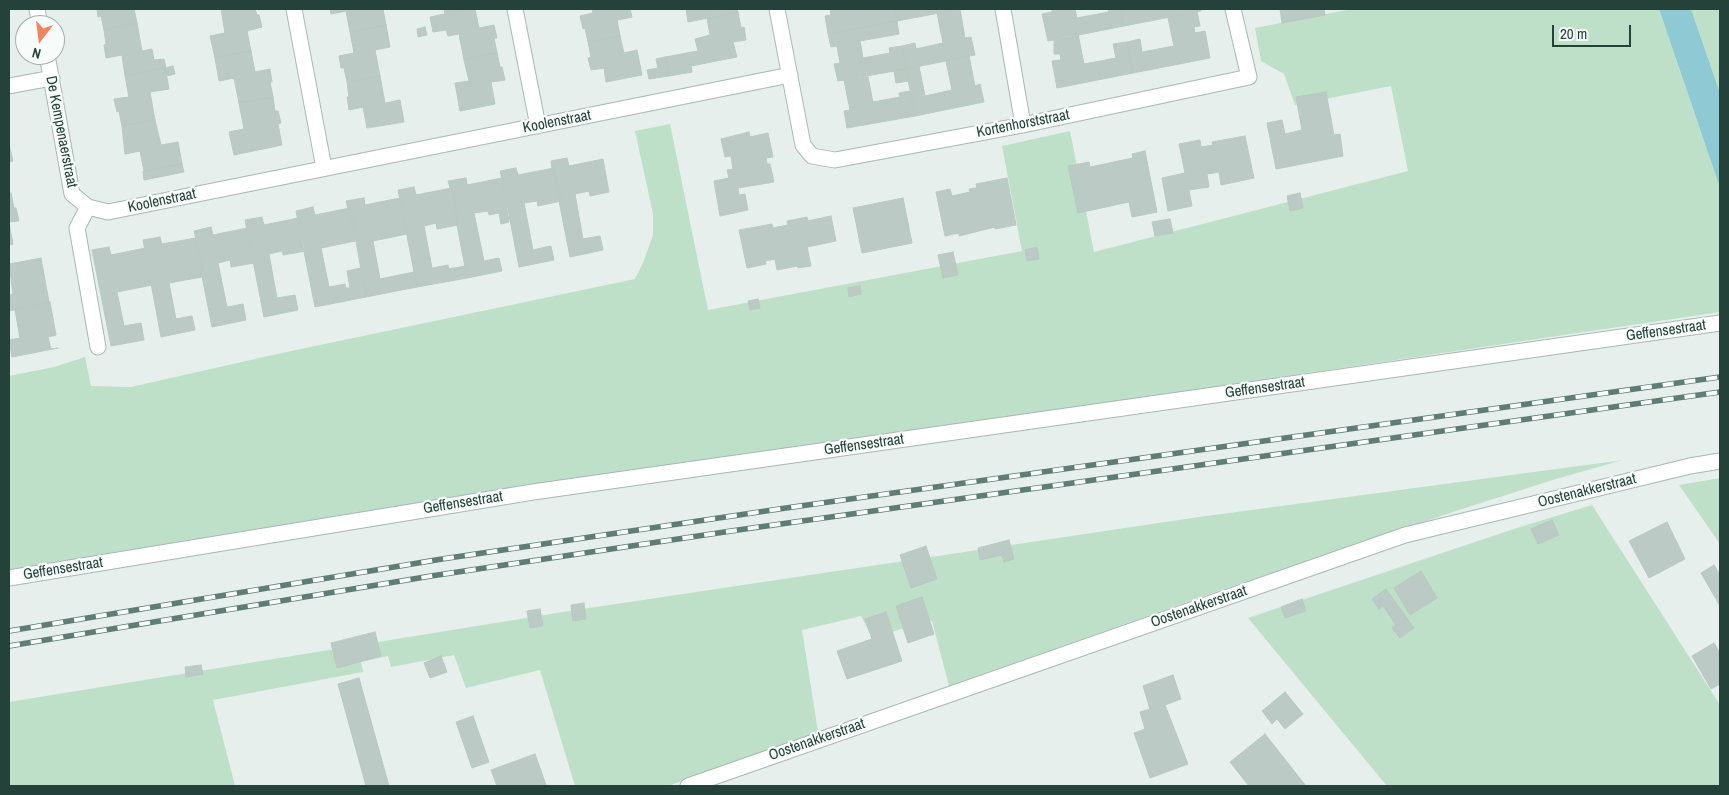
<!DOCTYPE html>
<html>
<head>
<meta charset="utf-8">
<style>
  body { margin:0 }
  #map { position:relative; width:1729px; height:795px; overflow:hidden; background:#e6efeb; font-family:"Archivo Narrow",sans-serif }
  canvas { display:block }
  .frame { position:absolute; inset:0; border:10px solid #24423a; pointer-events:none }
  .north { position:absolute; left:15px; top:15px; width:50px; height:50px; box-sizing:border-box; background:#f7fbf9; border:1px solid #a3b1ad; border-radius:50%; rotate:195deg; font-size:14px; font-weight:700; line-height:20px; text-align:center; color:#24423a }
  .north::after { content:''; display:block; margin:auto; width:18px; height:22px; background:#f4845f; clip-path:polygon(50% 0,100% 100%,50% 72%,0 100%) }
  .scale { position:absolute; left:1552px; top:25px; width:79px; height:22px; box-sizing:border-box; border:2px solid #24423a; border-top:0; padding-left:6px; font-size:15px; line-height:18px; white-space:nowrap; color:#24423a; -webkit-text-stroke:4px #f7fbf9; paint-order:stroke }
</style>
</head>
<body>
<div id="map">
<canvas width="1729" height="795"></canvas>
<div class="frame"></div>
<div class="north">N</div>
<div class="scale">20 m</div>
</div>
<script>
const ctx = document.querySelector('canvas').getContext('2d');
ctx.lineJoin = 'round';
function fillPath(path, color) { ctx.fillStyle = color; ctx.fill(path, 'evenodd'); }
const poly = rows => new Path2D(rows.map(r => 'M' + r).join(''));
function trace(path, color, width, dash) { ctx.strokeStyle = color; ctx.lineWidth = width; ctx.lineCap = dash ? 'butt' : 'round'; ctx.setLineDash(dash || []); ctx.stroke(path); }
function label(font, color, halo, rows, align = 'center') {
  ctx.font = font + ' "Archivo Narrow",sans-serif'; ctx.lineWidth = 4.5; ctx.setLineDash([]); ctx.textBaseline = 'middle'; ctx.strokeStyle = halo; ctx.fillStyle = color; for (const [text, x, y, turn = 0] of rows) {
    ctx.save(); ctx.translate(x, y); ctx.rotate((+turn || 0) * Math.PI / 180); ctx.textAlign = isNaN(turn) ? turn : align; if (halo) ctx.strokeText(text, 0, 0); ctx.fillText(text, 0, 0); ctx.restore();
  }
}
fillPath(poly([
  [1352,9,1659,9,1720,188,1720,312,382,510,9,571,9,376,54,367,85,357,91,386,131,387,277,354,635,279,643,263,653,235,653,214,635,131,670,124,708,310,1022,251,1002,146,1070,131,1094,252,1408,171,1391,86,1295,105,1284,74,1261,61,1255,28],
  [1691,9,1720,9,1720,93],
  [1623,460,1556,479,1456,511,1221,590,949,686,932,621,872,637,861,616,802,630,818,732,668,786,575,786,540,670,466,688,454,655,391,667,388,656,361,662,363,672,213,700,235,786,9,786,9,702,569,611,1192,518],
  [1720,478,1720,544,1679,485],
  [1592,505,1720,705,1720,786,1387,786,1248,618,1517,528]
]), '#bfe0c8');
fillPath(poly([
  [1659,9,1691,9,1720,93,1720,188]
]), '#8ec9d4');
const building = poly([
  [97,9,134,9,137,23,104,30,101,16,98,17,97,9],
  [221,9,255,9,257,15,259,15,262,27,247,31,251,51,215,58,210,36,225,33,221,9],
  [330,9,383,9,386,25,350,32,346,11,331,14,330,9],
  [444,9,469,9,445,14,444,9],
  [469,9,475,9,479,28,494,25,497,38,494,38,497,53,464,60,459,34,448,36,446,30,433,32,430,17,469,9],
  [592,9,630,9,632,17,617,20,620,36,588,42,585,28,583,29,580,16,593,13,592,9],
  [686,9,737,9,738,12,688,22,686,9],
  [830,9,855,9,855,11,865,9,895,9,897,21,828,34,825,16,831,15,830,9],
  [895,9,960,9,897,21,895,9],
  [960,9,965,38,971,37,975,55,906,69,902,46,915,43,916,49,943,43,937,13,960,9],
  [1052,9,1075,9,1077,18,1109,12,1108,9,1121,9,1124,26,1048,41,1042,14,1052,12,1052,9],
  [1121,9,1201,9,1201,11,1124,26,1121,9],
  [1280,9,1324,9,1325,15,1282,23,1280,9],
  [1197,11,1200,26,1194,27,1195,33,1205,31,1210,58,1133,73,1127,42,1140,39,1142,52,1174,46,1168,18,1197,11],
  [738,12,741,28,744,27,746,40,733,42,737,57,691,66,692,72,669,76,665,57,698,51,695,39,710,35,707,18,738,12],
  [897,21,899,34,860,41,863,58,890,53,889,48,902,46,906,69,838,81,834,64,840,63,837,46,831,47,828,34,897,21],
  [137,23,142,51,152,49,154,60,164,59,166,68,125,76,122,55,106,58,104,45,106,44,104,30,137,23],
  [386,25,390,47,375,50,380,76,347,82,344,68,341,68,339,56,354,53,350,32,386,25],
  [425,27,427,35,418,37,417,29,425,27],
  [1078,34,1084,64,1116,58,1113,44,1127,42,1133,73,1057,88,1052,61,1061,60,1060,54,1054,54,1054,39,1078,34],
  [620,36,624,53,637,50,642,75,606,82,604,68,591,70,588,58,591,57,588,42,620,36],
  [251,51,255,72,270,69,272,82,270,82,273,97,239,103,234,78,219,81,215,58,251,51],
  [497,53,500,67,502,67,505,80,491,82,495,104,460,111,455,83,469,81,464,60,497,53],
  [969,56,975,86,980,84,984,102,915,116,906,69,919,66,925,96,952,90,946,61,969,56],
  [665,57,669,76,649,79,647,70,658,68,656,59,665,57],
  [173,66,175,74,166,76,165,68,173,66],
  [165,68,169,89,150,92,155,120,122,126,119,111,117,112,114,99,129,97,125,76,165,68],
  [906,69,909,81,896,83,894,71,906,69],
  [380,76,385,103,400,100,404,122,367,128,363,107,349,110,347,97,349,97,347,82,380,76],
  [868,77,873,102,900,97,899,93,910,91,915,116,847,128,844,111,850,110,844,80,868,77],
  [1326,92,1334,135,1340,134,1343,156,1276,169,1267,123,1282,120,1285,134,1302,130,1296,97,1326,92],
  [273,97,275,111,278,111,281,123,278,124,282,145,234,155,229,132,244,129,239,103,273,97],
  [155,120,161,145,178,142,182,164,144,171,140,151,125,154,122,126,155,120],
  [749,132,750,137,768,133,773,157,766,158,767,164,770,164,774,182,738,188,739,195,745,194,748,210,720,216,714,181,729,178,727,170,733,169,731,156,725,157,721,139,749,132],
  [1245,136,1254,178,1221,185,1219,172,1207,174,1209,187,1189,190,1192,206,1168,211,1162,178,1185,173,1179,144,1200,140,1201,147,1213,145,1212,142,1245,136],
  [9,144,13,161,9,162,9,144],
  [1145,151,1157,212,1132,217,1129,202,1078,213,1068,166,1089,162,1090,167,1133,158,1132,154,1145,151],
  [567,158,569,166,603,159,609,192,590,196,589,191,575,194,583,239,600,236,603,250,570,257,559,201,561,201,554,168,552,169,551,161,567,158],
  [182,164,184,172,144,180,143,171,182,164],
  [516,168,518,175,554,168,561,201,538,206,537,201,524,203,533,250,551,246,554,260,519,267,502,178,500,171,516,168],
  [466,178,467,185,502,178,509,222,501,224,499,213,489,215,488,211,474,213,484,261,499,258,502,271,467,278,457,225,458,225,452,188,450,188,448,181,466,178],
  [1007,178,1016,225,995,229,995,227,959,236,959,233,945,236,936,192,950,189,952,196,970,192,969,189,977,188,976,184,1007,178],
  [414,187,416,195,452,188,458,225,437,229,436,223,424,226,432,268,448,265,449,269,465,266,467,278,417,287,398,190,414,187],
  [11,193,14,208,16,208,19,221,9,222,9,194,11,193],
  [1300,193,1303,208,1290,211,1287,196,1300,193],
  [364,198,365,205,400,198,407,234,373,241,380,279,414,272,417,287,366,297,350,208,348,209,346,201,364,198],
  [903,198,912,243,862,253,853,208,903,198],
  [313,207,315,215,350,208,355,241,321,248,329,287,345,284,346,288,350,288,347,271,360,268,366,297,315,307,296,211,313,207],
  [831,216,836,241,807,247,811,266,798,268,797,266,777,270,775,259,765,261,766,264,747,268,739,230,772,224,773,228,788,225,787,221,807,217,808,221,831,216],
  [262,217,264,225,298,218,305,251,283,255,282,251,269,254,277,298,295,295,298,310,264,317,245,220,262,217],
  [1170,219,1173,233,1155,236,1152,222,1170,219],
  [9,223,13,244,9,245,9,223],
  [211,227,213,235,247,228,254,263,231,267,230,260,218,263,227,307,243,304,246,320,212,327,201,271,203,270,194,231,211,227],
  [160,237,162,244,196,238,203,270,201,271,202,277,169,283,176,319,192,316,195,330,161,337,143,240,160,237],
  [109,247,111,255,145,248,152,285,117,292,124,326,141,323,144,340,111,346,92,250,109,247],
  [1037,247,1039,259,1027,261,1025,250,1037,247],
  [953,252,958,275,943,278,938,255,953,252],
  [41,258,49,302,9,311,9,295,13,294,9,264,41,258],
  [860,286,861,294,849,297,848,288,860,286],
  [758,299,760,308,750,310,748,301,758,299],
  [50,302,56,335,48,337,51,349,58,348,12,357,9,340,20,338,15,310,50,302],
  [1552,520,1559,535,1538,544,1531,529,1552,520],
  [1667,522,1685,559,1649,578,1629,541,1667,522],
  [1009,540,1014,559,1004,562,1002,555,980,560,978,548,1009,540],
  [926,546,937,579,911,588,900,555,926,546],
  [1714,565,1720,575,1720,606,1701,573,1714,565],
  [1421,571,1437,598,1410,615,1394,588,1421,571],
  [1386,589,1414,628,1400,638,1392,628,1396,625,1383,606,1379,609,1372,599,1386,589],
  [922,597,934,634,908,643,896,606,922,597],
  [1302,599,1306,611,1285,618,1281,607,1302,599],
  [584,603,586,619,573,621,571,605,584,603],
  [540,609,543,626,530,628,527,611,540,609],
  [886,612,902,661,847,679,837,651,872,639,865,619,886,612],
  [375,632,381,656,337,668,331,643,375,632],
  [1714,643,1720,653,1720,684,1711,689,1692,656,1714,643],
  [441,656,447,672,430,678,424,663,441,656],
  [201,665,203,674,186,677,185,667,201,665],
  [1173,675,1181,699,1165,705,1188,764,1150,778,1134,733,1145,729,1140,712,1150,709,1143,686,1173,675],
  [359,678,389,786,366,786,338,684,359,678],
  [1285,692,1303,714,1285,729,1277,719,1272,724,1262,711,1285,692],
  [473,716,489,762,472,768,456,722,473,716],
  [1265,734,1306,786,1249,786,1230,762,1265,734],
  [535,754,546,785,497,786,491,770,535,754]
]);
fillPath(building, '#bbcac4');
trace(building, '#b8c9c2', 1);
const minor = poly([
  [37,9,40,25],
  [294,9,324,168],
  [515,9,538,126],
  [777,9,803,145,812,156,835,160,1023,125,1249,77,1233,9],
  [1003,9,1023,125],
  [47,55,72,194,88,207,77,228,98,347],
  [9,86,52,78],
  [88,207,108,212,790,75],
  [9,578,533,492,1720,323],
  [688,786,1405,535,1690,466,1720,461]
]);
trace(minor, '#a8b8b2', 17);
trace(minor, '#fff', 15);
const rail = poly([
  [9,631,442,559,786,508,1720,377],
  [9,646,431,576,738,530,1720,392]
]);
trace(rail, '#5f7d75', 5.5);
trace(rail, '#f7fbf9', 4, [11]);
label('15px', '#24423a', '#f7fbf9', [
  ["Koolenstraat",557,122,-11],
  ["Kortenhorststraat",1023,124,-11],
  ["De Kempenaerstraat",61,132,79],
  ["Koolenstraat",162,201,-12],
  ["Geffensestraat",1666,331,-8],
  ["Geffensestraat",1265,388,-8],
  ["Geffensestraat",864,445,-8],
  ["Oostenakkerstraat",1587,491,-14],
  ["Geffensestraat",463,503,-9],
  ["Geffensestraat",63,569,-9],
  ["Oostenakkerstraat",1199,607,-19],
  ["Oostenakkerstraat",817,740,-19]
]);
</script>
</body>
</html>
